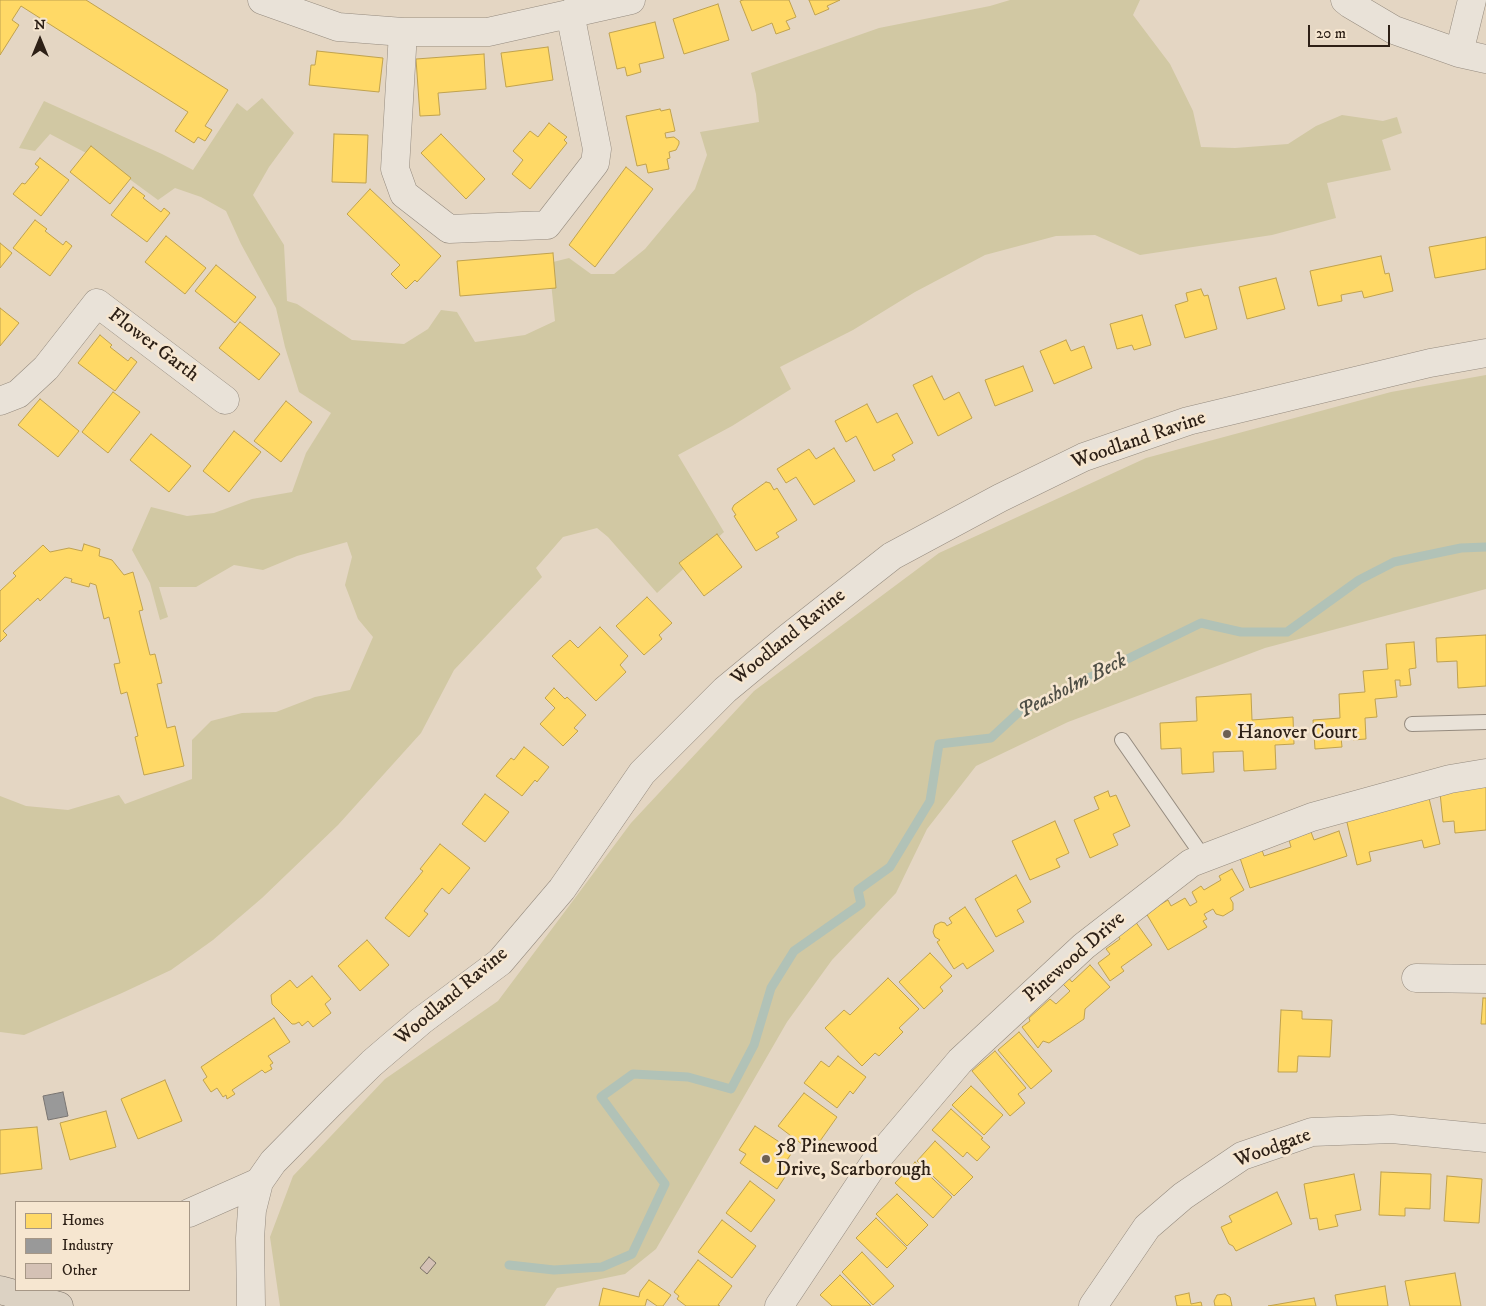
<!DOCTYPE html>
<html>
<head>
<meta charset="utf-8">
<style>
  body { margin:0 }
  #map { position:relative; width:1486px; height:1306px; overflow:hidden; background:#e4d6c3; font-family:"IM FELL DW Pica",serif }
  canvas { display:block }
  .legend { position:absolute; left:15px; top:1201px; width:175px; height:90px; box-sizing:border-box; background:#f6e6d0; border:1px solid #a69786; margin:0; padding:6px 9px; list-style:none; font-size:15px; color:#2d2016 }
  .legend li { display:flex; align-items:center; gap:10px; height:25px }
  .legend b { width:25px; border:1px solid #a69786 }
  .north { position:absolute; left:15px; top:15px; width:50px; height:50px; -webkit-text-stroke:4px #f6e6d0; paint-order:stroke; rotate:0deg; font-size:14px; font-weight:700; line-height:20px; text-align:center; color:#2d2016 }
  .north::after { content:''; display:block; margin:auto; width:18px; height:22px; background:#2d2016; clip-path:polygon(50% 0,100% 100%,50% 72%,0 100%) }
  .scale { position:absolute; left:1308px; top:25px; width:82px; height:22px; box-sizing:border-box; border:2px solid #2d2016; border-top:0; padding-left:6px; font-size:15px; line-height:18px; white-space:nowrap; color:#2d2016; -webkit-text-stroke:4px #f6e6d0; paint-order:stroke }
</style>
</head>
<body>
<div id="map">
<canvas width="1486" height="1306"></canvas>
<ul class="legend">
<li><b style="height:14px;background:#ffd966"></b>Homes</li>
<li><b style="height:14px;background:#999"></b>Industry</li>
<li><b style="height:14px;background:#d4c1b5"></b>Other</li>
</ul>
<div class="north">N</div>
<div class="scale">20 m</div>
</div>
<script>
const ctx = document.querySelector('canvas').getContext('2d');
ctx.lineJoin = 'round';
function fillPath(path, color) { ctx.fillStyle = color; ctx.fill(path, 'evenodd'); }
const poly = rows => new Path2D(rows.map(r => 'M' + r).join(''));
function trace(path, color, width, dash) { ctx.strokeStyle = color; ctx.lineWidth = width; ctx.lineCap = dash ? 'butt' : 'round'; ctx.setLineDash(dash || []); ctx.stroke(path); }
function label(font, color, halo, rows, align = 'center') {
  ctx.font = font + ' "IM FELL DW Pica",serif'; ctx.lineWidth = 5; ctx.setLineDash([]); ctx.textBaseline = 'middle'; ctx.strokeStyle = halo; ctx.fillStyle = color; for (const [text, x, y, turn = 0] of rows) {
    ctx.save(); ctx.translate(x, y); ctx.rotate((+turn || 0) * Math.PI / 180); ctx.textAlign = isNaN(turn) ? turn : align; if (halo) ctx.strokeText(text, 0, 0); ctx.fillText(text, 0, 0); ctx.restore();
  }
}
fillPath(poly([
  [1010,0,1140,0,1133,15,1170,64,1193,111,1201,147,1235,148,1288,144,1316,126,1342,115,1383,121,1397,117,1402,133,1382,140,1391,170,1327,183,1336,218,1272,235,1140,255,1095,235,1056,236,985,255,915,292,853,330,780,367,791,389,732,426,678,455,724,532,657,593,608,537,597,528,563,537,536,568,542,577,454,670,421,733,338,825,262,898,213,940,171,970,122,993,24,1035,0,1032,0,796,26,806,68,810,119,795,125,804,192,779,192,740,211,721,242,713,276,712,315,697,350,690,373,637,358,619,345,585,352,557,347,542,297,556,263,570,234,565,196,587,159,587,168,617,160,620,150,583,132,550,151,507,187,516,214,513,252,499,292,492,306,453,331,413,299,392,285,347,276,308,241,244,226,211,201,197,175,188,158,200,113,167,50,134,35,151,19,148,44,101,162,154,193,170,237,103,247,111,262,98,294,133,269,167,253,195,284,245,287,301,297,304,352,340,404,344,428,329,441,310,457,312,475,342,525,335,555,321,549,263,569,258,591,274,614,274,645,249,695,189,707,155,700,132,759,122,756,94,751,73,879,28,990,6],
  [1486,375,1486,589,1265,648,1068,722,976,766,927,829,896,893,832,960,787,1022,656,1249,625,1274,557,1288,545,1306,280,1306,270,1237,293,1176,385,1079,498,1001,631,823,754,691,939,553,1146,458,1391,392]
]), '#d1c8a3');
const homes = poly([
  [0,0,86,0,228,90,205,126,212,130,205,141,198,137,194,143,175,131,188,112,21,6,12,20,19,25,0,55,0,0],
  [743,0,789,0,796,17,786,21,790,29,776,34,772,23,752,31,740,1,743,0],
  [809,0,840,0,827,6,829,9,815,15,809,0],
  [718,4,729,40,684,54,673,19,718,4],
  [655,22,664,58,639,64,641,72,627,76,625,67,617,69,609,33,655,22],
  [548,47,553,80,506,87,501,53,548,47],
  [317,51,383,58,379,92,309,85,311,65,315,65,317,51],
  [484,54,486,89,438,93,440,115,420,116,416,59,484,54],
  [660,109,661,111,670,109,675,131,665,133,666,138,674,137,679,141,679,144,676,150,669,152,670,158,667,159,669,169,648,173,646,164,637,166,626,116,660,109],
  [549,123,567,137,564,140,567,143,530,189,512,174,523,160,513,151,530,131,538,137,549,123],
  [334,134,368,135,366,183,332,182,334,134],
  [441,134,485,179,466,199,421,153,441,134],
  [91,146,131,178,110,204,70,172,91,146],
  [40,158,69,180,41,216,13,194,22,183,25,184,39,167,35,164,40,158],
  [626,167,653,189,595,267,569,245,626,167],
  [133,187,145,196,143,198,161,212,164,208,170,213,147,242,111,215,133,187],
  [370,189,441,256,417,282,415,280,406,289,391,274,400,265,347,214,370,189],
  [35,220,47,229,45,231,63,245,66,241,72,246,50,276,13,248,35,220],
  [166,236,206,268,185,294,145,262,166,236],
  [1486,237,1486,269,1435,278,1429,247,1486,237],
  [0,243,12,253,0,268,0,243],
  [553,253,556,288,460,296,457,261,553,253],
  [1381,256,1385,274,1389,273,1393,291,1364,298,1362,291,1341,295,1342,301,1318,306,1310,271,1381,256],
  [216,265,256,297,235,323,195,291,216,265],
  [1276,278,1285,309,1247,319,1239,287,1276,278],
  [1201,289,1204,296,1208,295,1217,329,1185,338,1175,305,1188,301,1186,293,1201,289],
  [0,308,19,323,0,346,0,308],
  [1142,315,1151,345,1134,350,1132,345,1117,349,1110,324,1142,315],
  [240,322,280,354,259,380,219,348,240,322],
  [100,335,112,345,110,347,128,361,131,357,137,362,115,391,78,363,100,335],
  [1066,340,1071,351,1084,346,1092,368,1054,384,1040,351,1066,340],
  [1023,366,1033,391,995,406,985,380,1023,366],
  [932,376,944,400,959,392,972,418,938,436,913,385,932,376],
  [113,392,140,412,108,453,82,432,113,392],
  [40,399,79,431,58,457,18,425,40,399],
  [286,401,312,422,281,462,254,441,286,401],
  [867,404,877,423,897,413,913,443,892,455,895,460,874,471,856,436,846,442,835,421,867,404],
  [234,431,261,452,229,492,203,471,234,431],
  [151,434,191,466,169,492,130,460,151,434],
  [834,448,855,481,814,505,796,477,786,483,777,469,809,449,816,459,834,448],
  [766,482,770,483,774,490,777,488,797,520,776,533,779,537,756,551,734,516,736,515,732,509,734,505,766,482],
  [717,534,742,567,704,596,679,563,717,534],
  [84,544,100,549,99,556,112,560,124,575,133,572,143,610,139,611,150,655,155,654,162,683,157,684,167,728,175,726,184,766,144,775,135,737,138,736,127,692,121,694,114,664,120,663,109,617,104,619,96,585,90,583,89,587,71,582,72,579,65,577,40,601,38,598,3,631,7,635,0,642,0,591,16,576,13,573,43,545,50,552,69,548,82,551,84,544],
  [647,597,672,623,659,635,662,639,644,655,616,626,647,597],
  [600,627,628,656,620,665,626,672,596,701,552,656,570,640,578,648,600,627],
  [1486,635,1486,686,1458,688,1457,661,1437,662,1436,638,1486,635],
  [1414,642,1416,668,1409,669,1411,685,1400,686,1400,680,1395,680,1397,697,1375,699,1377,717,1365,718,1366,739,1353,740,1353,736,1341,737,1342,747,1315,749,1313,720,1340,718,1339,694,1365,692,1363,671,1388,669,1386,644,1414,642],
  [554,688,565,699,567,697,586,715,574,728,578,731,563,746,540,724,555,708,545,698,554,688],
  [1251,694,1252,720,1293,717,1294,744,1275,745,1276,769,1244,771,1243,751,1213,752,1214,772,1182,774,1181,748,1161,749,1160,723,1197,721,1196,697,1251,694],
  [524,747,549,767,537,782,535,780,522,796,496,776,511,758,514,760,524,747],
  [1486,778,1486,830,1455,833,1454,821,1443,822,1439,783,1486,778],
  [1108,791,1110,797,1116,795,1130,826,1113,834,1118,845,1090,858,1074,820,1099,809,1094,797,1108,791],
  [485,794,509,812,485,842,462,824,485,794],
  [1428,794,1440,844,1424,848,1422,840,1369,852,1371,861,1357,865,1345,814,1428,794],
  [1055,821,1069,853,1056,859,1060,867,1030,880,1012,841,1055,821],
  [1339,831,1347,856,1250,888,1240,858,1262,850,1264,856,1291,847,1289,840,1311,832,1314,840,1339,831],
  [440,844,470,868,449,894,442,888,424,911,428,914,409,937,385,918,423,871,420,869,440,844],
  [1232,869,1244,890,1230,898,1233,903,1233,910,1223,916,1216,914,1213,909,1204,914,1207,919,1203,921,1207,927,1168,950,1146,913,1168,900,1171,906,1185,898,1190,906,1197,902,1192,892,1201,886,1204,890,1221,880,1219,876,1232,869],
  [1016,875,1031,902,1017,910,1024,922,996,937,975,899,1016,875],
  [965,907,994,951,967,969,963,963,954,969,937,942,940,940,935,937,933,932,935,925,941,922,945,923,947,926,952,923,949,918,965,907],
  [1135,921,1152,945,1121,967,1124,971,1110,981,1098,963,1110,954,1106,949,1120,939,1117,934,1135,921],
  [367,940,389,965,360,991,338,966,367,940],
  [930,953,952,976,940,987,943,991,924,1009,899,982,930,953],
  [1090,965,1110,987,1085,1009,1084,1019,1049,1043,1043,1041,1038,1048,1022,1027,1030,1021,1029,1018,1050,999,1056,1004,1070,991,1061,982,1067,976,1072,982,1090,965],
  [312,976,331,999,325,1004,331,1013,313,1027,308,1021,302,1026,299,1022,295,1024,292,1024,272,1004,271,995,290,980,297,988,312,976],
  [888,978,919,1009,899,1028,903,1032,879,1056,875,1053,862,1066,825,1028,844,1010,850,1015,888,978],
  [1483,998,1486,998,1486,1024,1481,1024,1483,998],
  [1281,1010,1302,1011,1302,1019,1332,1020,1330,1057,1298,1056,1297,1072,1278,1072,1281,1010],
  [274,1018,290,1042,268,1056,273,1063,270,1065,272,1069,265,1073,262,1070,232,1090,235,1094,227,1099,226,1095,223,1097,217,1088,211,1092,203,1080,207,1077,201,1067,274,1018],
  [1019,1032,1052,1071,1031,1089,998,1050,1019,1032],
  [995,1051,1026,1088,1018,1094,1025,1103,1010,1116,972,1071,995,1051],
  [838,1056,866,1077,853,1094,850,1091,837,1108,804,1083,821,1061,829,1067,838,1056],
  [165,1080,182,1121,138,1139,121,1099,165,1080],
  [971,1086,1003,1115,984,1135,952,1105,971,1086],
  [804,1093,837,1117,820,1141,814,1137,807,1148,778,1126,804,1093],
  [951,1109,983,1138,981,1139,990,1147,977,1161,967,1152,963,1157,932,1130,951,1109],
  [106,1111,116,1147,70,1160,60,1123,106,1111],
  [755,1126,793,1151,785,1163,791,1168,777,1189,740,1163,746,1154,739,1150,755,1126],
  [37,1127,42,1169,0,1174,0,1130,37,1127],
  [935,1141,973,1177,954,1196,917,1161,935,1141],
  [915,1162,952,1197,933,1218,895,1183,915,1162],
  [1381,1172,1431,1174,1430,1209,1405,1208,1405,1216,1379,1215,1381,1172],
  [1354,1174,1361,1210,1335,1215,1338,1226,1319,1230,1317,1218,1310,1219,1304,1184,1354,1174],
  [1447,1176,1482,1179,1479,1223,1444,1221,1447,1176],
  [750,1181,775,1200,751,1232,726,1213,750,1181],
  [1277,1192,1292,1224,1236,1251,1233,1246,1229,1244,1221,1227,1232,1222,1229,1216,1277,1192],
  [897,1194,928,1225,907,1246,876,1214,897,1194],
  [876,1218,907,1248,887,1268,856,1238,876,1218],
  [722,1220,756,1246,732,1278,698,1252,722,1220],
  [862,1252,894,1286,873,1305,842,1272,862,1252],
  [698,1260,732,1286,718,1305,720,1306,686,1306,677,1299,679,1296,674,1292,698,1260],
  [1455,1273,1461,1306,1410,1306,1405,1281,1455,1273],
  [840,1275,871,1306,832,1306,820,1295,840,1275],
  [649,1280,671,1295,663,1306,657,1306,647,1299,645,1306,599,1306,603,1288,639,1297,640,1292,649,1280],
  [1385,1286,1388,1306,1337,1306,1335,1295,1385,1286],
  [1189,1293,1191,1304,1201,1302,1202,1306,1177,1306,1175,1296,1189,1293],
  [1225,1294,1230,1297,1232,1306,1215,1306,1214,1301,1217,1295,1225,1294],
  [1314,1298,1316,1306,1268,1306,1314,1298]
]);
fillPath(homes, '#ffd966');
trace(homes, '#c0a24e', 1);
const industry = poly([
  [63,1092,68,1116,48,1120,43,1096,63,1092]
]);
fillPath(industry, '#999');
trace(industry, '#797572', 1);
trace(poly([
  [509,1265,554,1270,602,1267,632,1254,665,1184,601,1097,633,1074,688,1077,731,1089,754,1045,771,988,794,951,861,904,858,890,890,867,930,801,939,744,991,738,1019,712,1201,623,1241,632,1287,632,1359,580,1394,562,1461,548,1486,547]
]), '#b1c2b7', 9);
const building = poly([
  [429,1257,436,1263,427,1274,420,1268,429,1257]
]);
fillPath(building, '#d4c1b5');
trace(building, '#7c7268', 1);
const lane = poly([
  [1412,724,1486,722],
  [1122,740,1204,858]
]);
const street = poly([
  [262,0,338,27,403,32,488,32,631,0],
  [1345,0,1350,4,1394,30,1459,53,1486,59],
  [403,32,395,169,404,194,449,229,547,225,595,163,597,149,570,13],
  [1459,53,1472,0],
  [0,401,18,394,46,368,97,303,225,400],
  [1416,978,1486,979],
  [189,1213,259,1182],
  [251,1306,250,1238,252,1210,259,1182,273,1162,329,1105,372,1063,421,1021,500,962,562,889,642,773,725,690,789,637,892,556,1000,498,1084,457,1188,421,1430,363,1486,353],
  [779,1306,877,1159,960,1061,1084,946,1191,863,1312,817,1450,779,1486,773],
  [1093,1306,1147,1227,1183,1196,1242,1156,1312,1132,1392,1129,1486,1138]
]);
const highway = poly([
  [0,1290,59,1306]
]);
trace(lane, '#958b7f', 16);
trace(street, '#958b7f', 29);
trace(highway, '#7c7268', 29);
trace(lane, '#e9e2d8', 14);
trace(street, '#e9e2d8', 28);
trace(highway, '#dcd2c3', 28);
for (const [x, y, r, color] of [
  [1227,734,5,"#6d6053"],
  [766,1159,5,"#6d6053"]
]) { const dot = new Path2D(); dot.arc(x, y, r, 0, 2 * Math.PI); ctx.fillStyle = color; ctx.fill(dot); trace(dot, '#f6e6d0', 2); }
label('20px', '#2d2016', '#f6e6d0', [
  ["Flower Garth",153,346,37],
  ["Woodland Ravine",1139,441,-19],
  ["Woodland Ravine",789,638,-39],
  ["Pinewood Drive",1075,958,-41],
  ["Woodland Ravine",452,997,-40],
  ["Woodgate",1273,1149,-20]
]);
label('20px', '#2d2016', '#f6e6d0', [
  ["Hanover Court",1237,734],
  ["58 Pinewood",776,1148],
  ["Drive, Scarborough",776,1171]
], 'left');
label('italic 21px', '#4e4e45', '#f6e6d0', [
  ["Peasholm Beck",1073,687,-27]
]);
</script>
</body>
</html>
